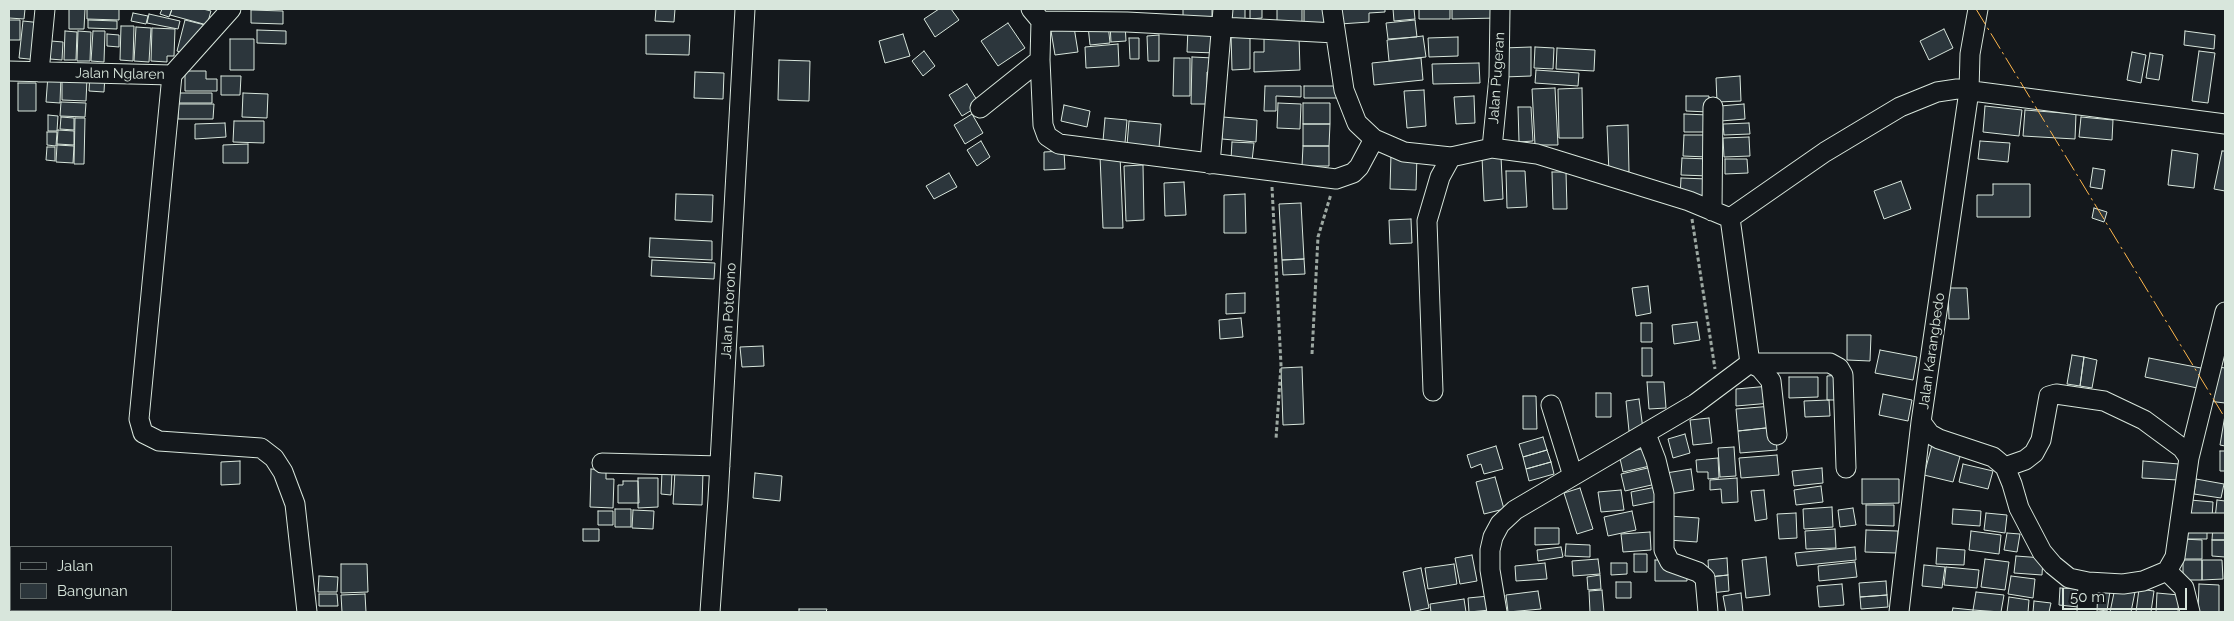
<!DOCTYPE html>
<html>
<head>
<meta charset="utf-8">
<style>
  body { margin:0 }
  #map { position:relative; width:2234px; height:621px; overflow:hidden; background:#14181c; font-family:Raleway,sans-serif }
  canvas { display:block }
  .frame { position:absolute; inset:0; border:10px solid #d8e6dc; pointer-events:none }
  .legend { position:absolute; left:10px; top:546px; width:162px; height:65px; box-sizing:border-box; background:#14181c; border:1px solid #626a69; margin:0; padding:6px 9px; list-style:none; font-size:15px; color:#d8e6dc }
  .legend li { display:flex; align-items:center; gap:10px; height:25px }
  .legend b { width:25px; border:1px solid #626a69 }
  .scale { position:absolute; left:2062px; top:588px; width:125px; height:22px; box-sizing:border-box; border:2px solid #d8e6dc; border-top:0; padding-left:6px; font-size:15px; line-height:18px; white-space:nowrap; color:#d8e6dc; -webkit-text-stroke:4px #14181c; paint-order:stroke }
</style>
</head>
<body>
<div id="map">
<canvas width="2234" height="621"></canvas>
<div class="frame"></div>
<ul class="legend">
<li><b style="height:6px;background:#14181c"></b>Jalan</li>
<li><b style="height:14px;background:#2c363c"></b>Bangunan</li>
</ul>
<div class="scale">50 m</div>
</div>
<script>
const ctx = document.querySelector('canvas').getContext('2d');
ctx.lineJoin = 'round';
function fillPath(path, color) { ctx.fillStyle = color; ctx.fill(path, 'evenodd'); }
const poly = rows => new Path2D(rows.map(r => 'M' + r).join(''));
function trace(path, color, width, dash) { ctx.strokeStyle = color; ctx.lineWidth = width; ctx.lineCap = dash ? 'butt' : 'round'; ctx.setLineDash(dash || []); ctx.stroke(path); }
function label(font, color, halo, rows, align = 'center') {
  ctx.font = font + ' Raleway,sans-serif'; ctx.lineWidth = 4; ctx.setLineDash([]); ctx.textBaseline = 'middle'; ctx.strokeStyle = halo; ctx.fillStyle = color; for (const [text, x, y, turn = 0] of rows) {
    ctx.save(); ctx.translate(x, y); ctx.rotate((+turn || 0) * Math.PI / 180); ctx.textAlign = isNaN(turn) ? turn : align; if (halo) ctx.strokeText(text, 0, 0); ctx.fillText(text, 0, 0); ctx.restore();
  }
}
const building = poly([
  [9,9,25,9,24,19,9,18,9,9],
  [69,9,85,9,84,29,69,29,69,9],
  [87,9,119,9,119,20,87,19,87,9],
  [162,9,172,9,169,17,160,14,162,9],
  [172,9,203,9,211,11,207,25,170,15,172,9],
  [656,9,675,9,674,22,655,21,656,9],
  [939,9,951,9,959,20,935,37,924,19,939,9],
  [1183,9,1212,9,1212,24,1183,23,1183,9],
  [1229,9,1245,9,1245,20,1229,20,1229,9],
  [1250,9,1262,9,1262,18,1250,19,1250,9],
  [1277,9,1302,9,1302,27,1277,26,1277,9],
  [1304,9,1325,9,1325,26,1304,26,1304,9],
  [1340,9,1385,9,1385,12,1369,13,1369,22,1340,24,1340,9],
  [1393,9,1414,9,1415,19,1394,21,1393,9],
  [1419,9,1450,9,1450,19,1419,19,1419,9],
  [1452,9,1498,9,1498,18,1452,19,1452,9],
  [251,10,283,11,283,24,251,23,251,10],
  [133,13,148,16,146,24,131,21,133,13],
  [149,14,180,21,178,29,147,23,149,14],
  [9,20,20,20,20,40,9,40,9,20],
  [88,20,117,21,117,29,88,28,88,20],
  [185,20,205,25,190,55,177,51,185,20],
  [1415,20,1417,37,1388,39,1386,23,1415,20],
  [23,21,42,23,38,60,19,58,23,21],
  [1008,23,1025,48,998,66,981,41,1008,23],
  [1125,23,1126,41,1111,42,1110,24,1125,23],
  [1108,24,1110,43,1090,45,1088,26,1108,24],
  [121,26,134,26,133,61,120,60,121,26],
  [136,27,151,28,149,62,134,61,136,27],
  [1074,27,1078,52,1055,55,1051,31,1074,27],
  [152,28,175,29,174,56,167,56,167,62,151,61,152,28],
  [1188,28,1217,29,1216,53,1187,52,1188,28],
  [1944,29,1953,48,1929,60,1920,41,1944,29],
  [257,30,286,31,286,44,257,43,257,30],
  [65,31,77,32,76,60,64,60,65,31],
  [78,31,91,32,90,61,77,61,78,31],
  [93,31,105,31,104,62,91,61,93,31],
  [2185,31,2215,35,2214,49,2184,45,2185,31],
  [1250,33,1250,69,1232,70,1231,34,1250,33],
  [107,34,119,35,119,47,107,46,107,34],
  [903,34,910,56,885,63,879,41,903,34],
  [646,35,690,35,689,55,646,54,646,35],
  [1159,35,1159,61,1148,61,1147,36,1159,35],
  [1299,36,1300,70,1254,72,1254,52,1264,52,1264,37,1299,36],
  [1423,36,1426,57,1389,61,1387,40,1423,36],
  [1458,37,1458,56,1429,57,1428,38,1458,37],
  [1129,38,1139,38,1139,59,1130,59,1129,38],
  [230,39,254,39,254,70,230,70,230,39],
  [51,41,63,42,62,60,50,59,51,41],
  [1118,44,1119,66,1086,68,1085,47,1118,44],
  [1531,47,1531,76,1504,77,1503,48,1531,47],
  [1535,47,1554,48,1553,69,1534,68,1535,47],
  [1557,48,1595,50,1594,71,1556,69,1557,48],
  [924,51,935,66,923,76,912,61,924,51],
  [2199,51,2215,53,2208,103,2192,101,2199,51],
  [2132,52,2146,55,2141,83,2127,80,2132,52],
  [2150,53,2163,55,2159,80,2146,78,2150,53],
  [1192,57,1214,58,1214,73,1207,72,1207,90,1213,91,1213,104,1191,104,1192,57],
  [1174,58,1190,58,1190,96,1173,96,1174,58],
  [1421,58,1423,80,1374,85,1372,63,1421,58],
  [779,60,810,61,809,101,778,100,779,60],
  [1479,63,1480,83,1433,84,1432,64,1479,63],
  [1536,70,1579,73,1578,86,1535,83,1536,70],
  [185,71,206,71,206,79,217,79,217,91,185,91,185,71],
  [695,72,724,73,723,99,694,98,695,72],
  [90,74,105,75,104,92,89,91,90,74],
  [48,75,61,76,60,103,46,102,48,75],
  [221,76,241,76,240,95,221,95,221,76],
  [1740,76,1741,101,1717,102,1716,78,1740,76],
  [62,77,87,78,86,101,62,100,62,77],
  [18,83,36,83,36,111,18,111,18,83],
  [967,84,980,105,962,116,949,95,967,84],
  [1265,86,1301,86,1301,97,1276,96,1276,111,1264,111,1265,86],
  [1304,86,1337,86,1337,98,1304,98,1304,86],
  [1555,88,1558,145,1535,145,1532,89,1555,88],
  [1582,88,1583,138,1559,138,1558,89,1582,88],
  [1424,90,1426,126,1407,128,1404,91,1424,90],
  [177,93,212,93,212,103,177,103,177,93],
  [243,93,268,94,267,118,242,117,243,93],
  [1474,96,1475,123,1456,124,1454,97,1474,96],
  [1686,96,1709,96,1709,112,1686,111,1686,96],
  [61,102,86,103,85,117,60,116,61,102],
  [1278,103,1301,104,1300,129,1277,128,1278,103],
  [1303,103,1330,103,1330,124,1303,124,1303,103],
  [178,104,214,104,213,119,178,119,178,104],
  [1744,104,1745,119,1721,121,1720,106,1744,104],
  [1064,105,1090,111,1087,127,1061,121,1064,105],
  [1985,106,2022,110,2019,136,1983,132,1985,106],
  [1518,107,1531,107,1533,141,1519,142,1518,107],
  [2025,110,2076,114,2075,139,2023,136,2025,110],
  [972,114,983,133,965,144,954,125,972,114],
  [1684,114,1708,115,1707,132,1684,132,1684,114],
  [48,115,58,116,57,131,48,131,48,115],
  [61,117,74,118,74,130,60,129,61,117],
  [1223,117,1257,120,1256,142,1222,139,1223,117],
  [2081,117,2113,120,2112,140,2079,137,2081,117],
  [75,118,85,118,84,164,74,164,75,118],
  [1105,118,1127,120,1125,143,1103,141,1105,118],
  [234,121,264,121,264,143,233,142,234,121],
  [1129,121,1161,124,1159,148,1127,145,1129,121],
  [225,123,226,137,195,139,195,124,225,123],
  [1749,123,1750,134,1724,135,1723,124,1749,123],
  [1303,124,1330,124,1329,146,1303,146,1303,124],
  [1628,125,1629,172,1609,173,1607,126,1628,125],
  [58,130,74,131,74,145,57,144,58,130],
  [47,132,57,132,56,146,47,145,47,132],
  [1684,135,1708,135,1707,157,1683,156,1684,135],
  [1749,137,1750,156,1724,157,1723,138,1749,137],
  [981,141,990,157,977,166,967,150,981,141],
  [1980,141,2010,143,2008,162,1978,159,1980,141],
  [1232,142,1254,143,1252,161,1231,159,1232,142],
  [248,144,248,163,223,163,223,145,248,144],
  [57,145,74,146,73,163,56,162,57,145],
  [1303,146,1329,146,1329,166,1302,166,1303,146],
  [47,147,55,147,55,161,46,160,47,147],
  [2172,150,2198,154,2194,188,2168,185,2172,150],
  [1064,151,1065,169,1044,170,1044,152,1064,151],
  [2222,151,2225,151,2225,191,2214,189,2222,151],
  [1391,154,1417,155,1416,190,1390,189,1391,154],
  [1120,155,1123,228,1103,228,1100,156,1120,155],
  [1501,156,1503,199,1484,201,1482,157,1501,156],
  [1682,158,1709,159,1709,176,1681,175,1682,158],
  [1725,159,1747,159,1748,173,1725,174,1725,159],
  [1143,165,1144,220,1126,221,1124,166,1143,165],
  [2093,168,2105,170,2102,189,2090,187,2093,168],
  [1506,171,1525,171,1527,207,1507,208,1506,171],
  [1552,172,1566,172,1567,209,1553,209,1552,172],
  [949,173,957,187,934,199,926,186,949,173],
  [1681,178,1707,179,1707,197,1680,197,1681,178],
  [1901,181,1911,209,1884,219,1874,191,1901,181],
  [1184,182,1186,215,1165,216,1164,183,1184,182],
  [1993,184,2030,184,2030,217,1977,217,1977,195,1993,195,1993,184],
  [676,194,713,195,712,222,675,220,676,194],
  [1245,194,1246,233,1224,233,1224,195,1245,194],
  [1301,203,1304,259,1282,260,1279,204,1301,203],
  [2094,208,2107,212,2104,222,2092,218,2094,208],
  [1411,219,1412,243,1390,244,1389,220,1411,219],
  [650,238,712,241,712,260,649,257,650,238],
  [1304,259,1305,274,1283,275,1282,260,1304,259],
  [652,260,715,263,714,279,651,276,652,260],
  [1648,286,1651,313,1636,316,1632,288,1648,286],
  [1948,288,1967,288,1969,319,1949,319,1948,288],
  [1245,293,1245,313,1226,314,1226,294,1245,293],
  [1241,318,1243,337,1220,339,1219,320,1241,318],
  [1697,322,1700,340,1674,344,1672,325,1697,322],
  [1641,323,1652,323,1652,342,1641,342,1641,323],
  [1847,335,1871,335,1870,361,1847,360,1847,335],
  [763,346,764,366,742,367,740,347,763,346],
  [1642,348,1652,348,1652,376,1642,376,1642,348],
  [1880,350,1917,357,1913,380,1875,373,1880,350],
  [2072,355,2084,357,2080,386,2067,384,2072,355],
  [2084,357,2097,360,2092,388,2080,386,2084,357],
  [2149,358,2206,369,2202,389,2145,377,2149,358],
  [2213,366,2225,368,2225,403,2208,401,2213,366],
  [1302,367,1304,424,1283,425,1281,368,1302,367],
  [1840,375,1839,400,1827,400,1827,376,1840,375],
  [1789,377,1818,377,1818,397,1789,398,1789,377],
  [1647,382,1664,382,1666,408,1649,409,1647,382],
  [1770,386,1771,403,1736,406,1736,389,1770,386],
  [1596,393,1611,393,1611,417,1596,417,1596,393],
  [1883,394,1912,400,1908,421,1879,415,1883,394],
  [1523,396,1536,396,1537,429,1523,429,1523,396],
  [1639,399,1643,429,1629,431,1626,401,1639,399],
  [1829,400,1830,416,1805,417,1804,401,1829,400],
  [1773,406,1775,427,1738,431,1736,409,1773,406],
  [2225,415,2225,446,2220,445,2225,415],
  [1709,418,1712,443,1693,445,1690,420,1709,418],
  [1775,427,1777,450,1740,453,1738,431,1775,427],
  [1685,434,1690,453,1673,458,1668,439,1685,434],
  [1543,437,1547,450,1523,457,1519,444,1543,437],
  [1933,441,1962,449,1953,482,1924,475,1933,441],
  [1496,446,1503,469,1484,474,1481,464,1471,468,1467,455,1496,446],
  [1734,447,1736,476,1720,477,1718,448,1734,447],
  [1646,448,1650,466,1623,472,1619,454,1646,448],
  [1547,450,1551,462,1526,469,1523,457,1547,450],
  [2220,451,2225,451,2225,471,2220,471,2220,451],
  [1777,455,1779,475,1741,478,1739,458,1777,455],
  [1718,458,1719,478,1708,479,1708,472,1697,472,1696,460,1718,458],
  [240,461,240,484,221,485,221,462,240,461],
  [2143,461,2179,464,2178,480,2142,478,2143,461],
  [1551,462,1554,474,1529,481,1526,469,1551,462],
  [1963,464,1993,471,1988,489,1959,482,1963,464],
  [1652,467,1656,484,1625,491,1621,474,1652,467],
  [1822,468,1823,483,1794,486,1792,471,1822,468],
  [591,469,606,470,606,479,614,479,613,508,590,507,591,469],
  [1691,469,1694,490,1670,494,1666,473,1691,469],
  [675,471,703,472,702,505,673,504,675,471],
  [662,472,672,472,671,495,661,494,662,472],
  [755,473,782,476,780,501,753,498,755,473],
  [1495,477,1504,509,1484,514,1476,482,1495,477],
  [638,478,658,478,658,507,638,508,638,478],
  [1737,478,1738,502,1722,503,1721,489,1710,490,1710,480,1737,478],
  [1862,479,1899,479,1899,503,1862,504,1862,479],
  [2196,479,2224,484,2221,498,2194,494,2196,479],
  [623,481,638,481,639,503,618,503,618,485,623,485,623,481],
  [1821,486,1823,502,1796,505,1794,490,1821,486],
  [1656,487,1658,501,1633,506,1631,492,1656,487],
  [1580,488,1593,529,1577,534,1564,493,1580,488],
  [1621,490,1624,510,1601,512,1598,492,1621,490],
  [1764,490,1767,519,1755,521,1751,491,1764,490],
  [2190,500,2213,502,2212,518,2189,516,2190,500],
  [2217,500,2225,501,2225,521,2215,519,2217,500],
  [1866,505,1894,505,1894,526,1866,525,1866,505],
  [1832,507,1833,527,1804,529,1803,509,1832,507],
  [1853,508,1856,525,1840,527,1838,510,1853,508],
  [615,509,631,509,631,527,615,527,615,509],
  [1953,509,1981,511,1980,526,1952,524,1953,509],
  [633,510,654,511,653,529,632,528,633,510],
  [598,511,613,511,613,525,598,525,598,511],
  [1632,511,1636,530,1608,536,1604,517,1632,511],
  [1796,513,1797,538,1779,539,1777,514,1796,513],
  [1986,513,2007,515,2005,533,1984,530,1986,513],
  [1669,516,1699,518,1697,542,1668,540,1669,516],
  [2186,524,2207,525,2207,539,2186,539,2186,524],
  [2213,525,2225,525,2225,540,2212,540,2213,525],
  [1535,528,1559,528,1559,544,1535,545,1535,528],
  [583,529,599,529,599,541,583,541,583,529],
  [1835,529,1836,548,1806,549,1805,531,1835,529],
  [1866,530,1898,531,1897,553,1865,552,1866,530],
  [1971,531,2001,535,1999,554,1969,550,1971,531],
  [1650,532,1651,550,1623,552,1621,534,1650,532],
  [2007,533,2020,534,2017,552,2004,550,2007,533],
  [2182,539,2202,540,2202,559,2182,559,2182,539],
  [2212,540,2225,540,2225,557,2212,556,2212,540],
  [1566,544,1590,545,1590,557,1565,556,1566,544],
  [1561,547,1563,557,1538,561,1537,550,1561,547],
  [1855,547,1856,560,1797,566,1795,553,1855,547],
  [1937,548,1965,550,1964,565,1936,564,1937,548],
  [1634,554,1647,554,1647,572,1634,572,1634,554],
  [1472,555,1477,581,1460,584,1455,558,1472,555],
  [2016,556,2043,558,2042,575,2014,573,2016,556],
  [1766,557,1770,595,1746,598,1742,560,1766,557],
  [1727,558,1728,575,1709,577,1708,560,1727,558],
  [1598,559,1600,574,1573,576,1572,561,1598,559],
  [1985,559,2009,562,2005,590,1981,587,1985,559],
  [1655,560,1667,560,1687,569,1687,581,1655,581,1655,560],
  [2183,560,2202,560,2202,580,2183,580,2183,560],
  [2202,560,2222,560,2223,579,2202,580,2202,560],
  [1855,562,1857,577,1819,581,1818,566,1855,562],
  [1545,563,1547,579,1516,581,1515,566,1545,563],
  [1611,563,1627,563,1627,574,1611,575,1611,563],
  [341,564,367,564,368,592,341,593,341,564],
  [1454,564,1457,584,1428,589,1425,568,1454,564],
  [1924,565,1945,567,1942,588,1922,586,1924,565],
  [1946,567,1979,570,1977,588,1944,585,1946,567],
  [1421,568,1429,608,1411,612,1403,572,1421,568],
  [1600,575,1601,589,1588,590,1587,577,1600,575],
  [1728,575,1729,591,1711,593,1709,577,1728,575],
  [319,576,338,577,337,592,318,592,319,576],
  [2011,576,2035,579,2033,598,2008,594,2011,576],
  [1886,581,1887,595,1860,597,1859,583,1886,581],
  [1616,582,1631,582,1631,598,1616,598,1616,582],
  [1842,584,1844,605,1819,607,1817,586,1842,584],
  [2199,584,2219,585,2219,612,2198,612,2199,584],
  [2060,588,2079,589,2078,607,2059,605,2060,588],
  [2115,588,2135,592,2131,612,2110,612,2115,588],
  [2095,589,2110,591,2107,611,2092,609,2095,589],
  [2139,589,2154,591,2151,612,2136,612,2139,589],
  [1602,590,1604,612,1590,612,1589,591,1602,590],
  [1538,591,1541,609,1508,612,1506,595,1538,591],
  [1976,592,2004,595,2001,612,1973,610,1976,592],
  [1741,593,1743,612,1726,612,1723,596,1741,593],
  [2157,593,2179,595,2178,612,2156,612,2157,593],
  [319,594,337,594,338,606,319,606,319,594],
  [365,594,366,612,342,612,341,595,365,594],
  [1887,595,1888,607,1861,609,1860,597,1887,595],
  [1489,596,1490,610,1469,612,1468,598,1489,596],
  [2009,597,2029,600,2028,612,2007,612,2009,597],
  [1464,599,1466,612,1431,612,1430,604,1464,599],
  [2034,601,2051,603,2049,612,2033,612,2034,601],
  [1953,608,1973,610,1973,612,1952,612,1953,608],
  [799,609,827,609,826,612,799,612,799,609]
]);
fillPath(building, '#2c363c');
trace(building, '#d8e6dc', 1);
const minor = poly([
  [1031,9,1041,21,1040,60,1043,125,1047,136,1059,144,1336,179,1353,173,1359,167,1374,139],
  [1332,9,1344,90,1357,123,1374,139,1404,152,1451,157,1492,148,1537,154,1689,201,1730,218],
  [1041,21,1127,22,1335,33],
  [9,71,172,75,231,9],
  [39,72,45,9],
  [172,75,139,419,143,433,159,441,261,448,274,458,283,472,295,504,307,612],
  [980,108,1040,60],
  [1492,148,1499,77,1500,9],
  [1210,164,1223,9],
  [1712,211,1713,107],
  [1433,391,1427,221,1440,177,1451,157],
  [1551,405,1573,476],
  [1921,422,1930,434,1939,439,1993,457,2005,467,2012,484,2019,508,2042,552,2053,565,2069,578,2088,582,2123,584,2143,581,2167,571,2175,557,2189,458,2182,448,2144,420,2104,401,2056,394,2049,396,2041,440,2034,453,2025,460,2005,467],
  [1646,434,1656,460,1664,493,1664,550,1670,562,1698,572,1705,578,1708,612],
  [2189,458,2225,312],
  [602,463,720,466],
  [1846,468,1843,375,1839,368,1830,363,1750,363,1730,218,1825,152,1900,107,1937,92,1957,89,2225,124],
  [2180,523,2225,523],
  [2167,571,2184,588,2190,612],
  [710,612,718,499,745,9],
  [1497,612,1490,570,1490,550,1493,537,1500,524,1515,510,1695,404,1750,363,1760,368,1771,381,1777,435],
  [1899,612,1921,422,1969,91,1970,54,1978,9],
  [2087,612,2088,582]
]);
trace(minor, '#d8e6dc', 21);
trace(poly([
  [1272,187,1281,365,1276,439],
  [1692,219,1715,369],
  [1312,354,1318,237,1331,194]
]), '#9da8a2', 3, [4, 2.5]);
trace(minor, '#14181c', 19);
trace(poly([
  [1976,9,2225,418]
]), '#ffb74d', 1, [18, 4, 2.5, 4]);
label('14px', '#d8e6dc', '#14181c', [
  ["Jalan Nglaren",120,74,1],
  ["Jalan Pugeran",1497,78,-86],
  ["Jalan Potorono",729,311,-87],
  ["Jalan Karangbedo",1932,351,-82]
]);
</script>
</body>
</html>
